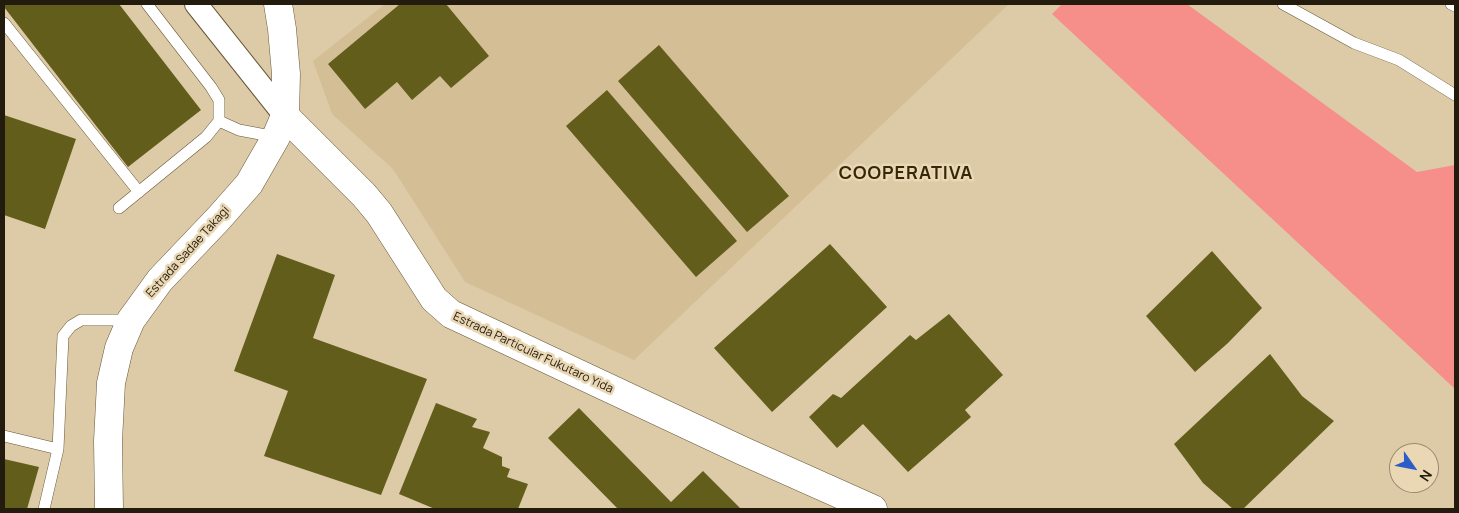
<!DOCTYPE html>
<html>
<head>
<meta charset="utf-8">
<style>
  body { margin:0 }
  #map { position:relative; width:1459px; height:513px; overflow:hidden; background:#ddcba8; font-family:Manrope,sans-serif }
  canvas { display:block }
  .frame { position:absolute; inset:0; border:5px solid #221b0e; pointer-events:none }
  .north { position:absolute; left:1389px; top:443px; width:50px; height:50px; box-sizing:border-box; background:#ead7b4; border:1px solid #9a8c72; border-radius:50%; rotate:123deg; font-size:14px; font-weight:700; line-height:20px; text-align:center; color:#221b0e }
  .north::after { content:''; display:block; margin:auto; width:18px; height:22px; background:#2b5cca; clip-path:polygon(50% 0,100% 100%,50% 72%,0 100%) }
</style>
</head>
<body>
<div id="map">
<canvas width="1459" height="513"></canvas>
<div class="frame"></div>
<div class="north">N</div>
</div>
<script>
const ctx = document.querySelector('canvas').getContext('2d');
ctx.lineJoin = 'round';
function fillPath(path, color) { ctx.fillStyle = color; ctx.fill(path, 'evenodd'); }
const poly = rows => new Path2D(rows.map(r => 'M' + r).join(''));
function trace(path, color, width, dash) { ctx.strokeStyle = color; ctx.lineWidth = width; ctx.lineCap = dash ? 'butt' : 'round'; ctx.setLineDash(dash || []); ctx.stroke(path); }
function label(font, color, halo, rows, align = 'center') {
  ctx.font = font + ' Manrope,sans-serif'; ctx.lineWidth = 5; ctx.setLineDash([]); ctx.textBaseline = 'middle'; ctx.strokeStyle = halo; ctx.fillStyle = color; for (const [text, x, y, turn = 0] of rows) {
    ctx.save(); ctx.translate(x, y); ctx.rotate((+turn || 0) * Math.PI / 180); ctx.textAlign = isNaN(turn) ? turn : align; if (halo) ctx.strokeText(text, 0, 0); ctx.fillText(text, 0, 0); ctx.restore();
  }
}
fillPath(poly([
  [385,4,1009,4,634,360,465,282,393,169,332,114,313,61]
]), '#d4be95');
fillPath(poly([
  [1062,4,1187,4,1417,172,1455,165,1455,389,1052,14]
]), '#f68f8a');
fillPath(poly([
  [4,4,119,4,201,110,128,167,4,7],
  [400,4,446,4,489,56,451,88,440,76,412,100,397,82,365,109,328,64],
  [659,45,789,196,747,232,618,81],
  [607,90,737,241,696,277,566,126],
  [4,115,76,139,45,229,4,215],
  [830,244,887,307,772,412,714,348],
  [1212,251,1262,308,1228,343,1195,372,1146,316],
  [277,254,335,275,313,338,427,379,381,495,264,456,288,391,234,371],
  [949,314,1003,375,965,410,971,417,908,472,863,424,837,448,809,417,833,394,841,398,910,335,916,340],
  [1270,354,1302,396,1334,421,1243,509,1233,509,1203,483,1174,444],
  [436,403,477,419,472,427,490,432,483,448,502,457,502,466,510,469,507,477,528,484,518,509,435,509,399,494],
  [579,408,671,502,703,471,741,509,618,509,548,438],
  [4,459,39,467,27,509,4,509]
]), '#635d1c');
const service = poly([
  [1283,4,1354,43,1399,60,1455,95],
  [1451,4,1455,6],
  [4,23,139,192],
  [219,121,239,130,276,137],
  [119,208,206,137,219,121,219,100,211,87,147,4],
  [4,436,58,449,63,336,71,326,81,320,131,320],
  [44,509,58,449]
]);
const minor = poly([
  [196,4,285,116]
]);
const tertiary = poly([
  [285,116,364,195,379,213,434,299,451,314,743,451,873,509],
  [109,509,108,441,111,383,119,348,131,320,160,280,219,218,249,184,276,137,285,116,286,74,282,29,278,4]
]);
trace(service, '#675738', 12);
trace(minor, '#675738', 24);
trace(tertiary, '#675738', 29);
trace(service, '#fff', 11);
trace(minor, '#fff', 22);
trace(tertiary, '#fff', 28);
label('12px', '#221b0e', '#ead7b4', [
  ["Estrada Sadae Takagi",188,252,-48],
  ["Estrada Particular Fukutaro Yida",533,353,25]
]);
ctx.letterSpacing = '1px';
label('bold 18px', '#352707', '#ead7b4', [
  ["COOPERATIVA",906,174]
]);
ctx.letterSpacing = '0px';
</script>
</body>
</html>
